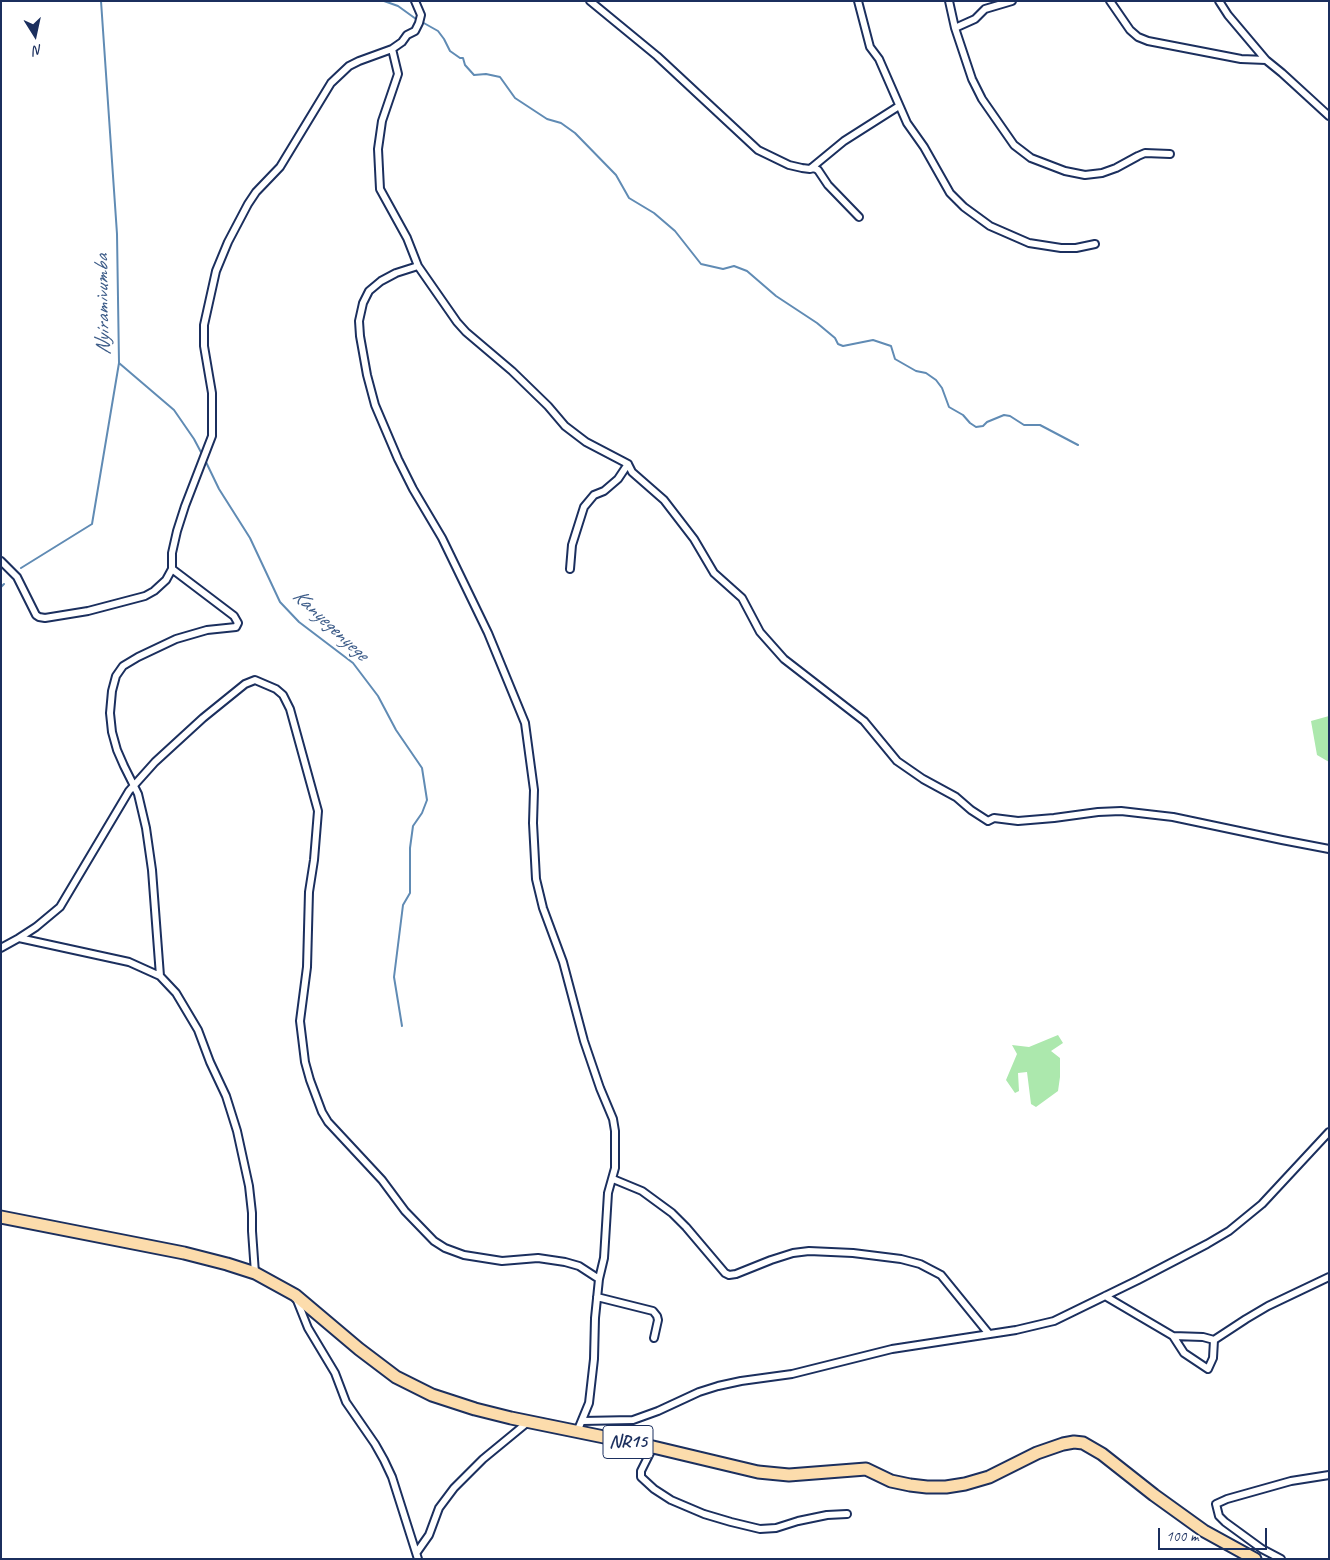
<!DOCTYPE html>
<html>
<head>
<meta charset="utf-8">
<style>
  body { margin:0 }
  #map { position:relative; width:1330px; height:1560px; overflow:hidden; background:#fff; font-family:Caveat,sans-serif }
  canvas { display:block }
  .frame { position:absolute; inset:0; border:2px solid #1b2f5e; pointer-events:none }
  .north { position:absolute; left:10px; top:10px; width:50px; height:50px; -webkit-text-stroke:4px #fff; paint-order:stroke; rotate:170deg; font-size:14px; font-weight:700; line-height:20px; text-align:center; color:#1b2f5e }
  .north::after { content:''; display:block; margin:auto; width:18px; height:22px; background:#1b2f5e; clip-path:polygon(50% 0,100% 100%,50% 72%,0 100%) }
  .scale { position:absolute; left:1158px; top:1528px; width:109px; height:22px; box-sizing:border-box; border:2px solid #1b2f5e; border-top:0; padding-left:6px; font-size:15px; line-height:18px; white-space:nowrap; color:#1b2f5e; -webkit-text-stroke:4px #fff; paint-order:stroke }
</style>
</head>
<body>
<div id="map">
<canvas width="1330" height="1560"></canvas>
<div class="frame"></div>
<div class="north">N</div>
<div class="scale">100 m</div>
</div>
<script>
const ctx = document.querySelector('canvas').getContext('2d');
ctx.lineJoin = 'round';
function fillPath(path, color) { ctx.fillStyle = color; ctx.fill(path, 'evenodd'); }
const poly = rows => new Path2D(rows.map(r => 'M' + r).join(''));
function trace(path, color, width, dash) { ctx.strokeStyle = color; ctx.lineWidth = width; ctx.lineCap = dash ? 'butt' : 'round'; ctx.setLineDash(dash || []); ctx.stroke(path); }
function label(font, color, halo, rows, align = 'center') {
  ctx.font = font + ' Caveat,sans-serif'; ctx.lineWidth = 4.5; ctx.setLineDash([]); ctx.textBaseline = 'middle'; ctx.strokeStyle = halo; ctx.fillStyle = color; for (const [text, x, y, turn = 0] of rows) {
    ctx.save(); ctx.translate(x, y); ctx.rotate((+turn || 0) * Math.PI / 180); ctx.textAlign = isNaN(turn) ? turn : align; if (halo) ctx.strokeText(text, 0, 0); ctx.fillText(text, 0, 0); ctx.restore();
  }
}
fillPath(poly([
  [1329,716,1329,762,1317,755,1311,721],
  [1058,1035,1063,1043,1051,1051,1060,1058,1060,1077,1058,1091,1036,1107,1031,1104,1027,1072,1018,1073,1019,1091,1015,1093,1006,1080,1017,1054,1012,1045,1029,1047]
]), '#ace8ad');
trace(poly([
  [384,1,398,6,416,19],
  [422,22,438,31,444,39,450,51,460,58,463,58,465,65,474,75,486,74,500,77,515,98,547,119,561,123,575,133,616,175,629,198,654,213,675,231,701,264,723,269,734,266,747,271,776,296,817,323,835,338,838,344,843,346,873,340,891,346,895,359,916,371,926,373,936,380,942,388,949,407,963,415,970,423,976,427,983,426,987,422,1004,415,1010,416,1024,425,1040,425,1078,445],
  [119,363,174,410,194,439,203,456],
  [205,460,219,489,250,538,280,602,299,622,353,663,378,696,396,730,422,768,427,800,422,813,413,826,410,848,410,893,403,905,394,977,402,1026],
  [21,568,92,524,119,363,117,234,101,1],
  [1,587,4,584]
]), '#608bb4', 2);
const street = poly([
  [415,1,421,15,419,23,415,31,407,35,402,42,392,49,398,74,382,121,378,149,380,189,407,238,418,266,457,322,466,332,512,371,548,406,565,426,586,442,628,464,632,472,664,500,694,539,714,573,742,598,760,632,784,659,864,721,897,761,923,779,956,797,971,810,988,821,994,818,1018,821,1054,818,1098,812,1121,811,1173,817,1282,840,1329,849],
  [590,1,657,56,758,150,789,165,802,168,810,169,844,141,899,106],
  [858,1,870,47,879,59,907,123,924,147,950,193,964,207,990,226,1029,243,1061,248,1076,248,1095,244],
  [949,1,955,28,972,79,982,99,1014,145,1031,158,1065,171,1085,175,1102,173,1116,168,1138,156,1145,153,1170,154],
  [1110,1,1130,30,1138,37,1148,41,1241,59,1266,60],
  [1219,1,1228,15,1266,60,1282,73,1329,116],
  [955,28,975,19,985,9,1012,1],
  [810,169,814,168,818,170,828,185,859,217],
  [418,266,396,273,381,281,369,291,363,303,359,321,360,336,367,375,375,405,398,459,413,489,442,538,488,633,525,723,534,790,533,823,536,879,543,908,563,962,584,1041,600,1088,613,1119,615,1131,615,1168,608,1193,604,1258,599,1279,595,1318,594,1359,589,1403,577,1432],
  [1,561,17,577,36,615,39,617,45,618,88,611,145,596,154,591,166,580,172,569,172,553,177,531,185,506,212,436,212,393,204,346,204,325,216,271,228,242,248,204,256,192,280,167,331,83,349,66,359,61,392,49],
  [570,569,572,545,584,507,594,495,604,491,618,479,628,464],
  [19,938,36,927,60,907,129,791,155,762,203,718,245,684,255,680,276,689,283,695,290,709,318,811,314,860,309,892,307,967,300,1021,305,1062,310,1080,322,1112,328,1122,382,1180,405,1211,434,1241,445,1248,464,1255,502,1261,538,1258,565,1262,579,1266,599,1279],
  [1,948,19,938,129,962,160,976,176,993,198,1030,210,1062,226,1096,237,1131,249,1186,252,1213,252,1231,255,1273],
  [160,976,152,870,146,828,138,794,124,766,117,750,112,732,110,713,112,691,116,676,123,666,138,657,176,639,207,630,236,627,238,623,234,616,172,569],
  [613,1179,642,1191,672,1213,686,1227,725,1273,729,1275,736,1274,771,1260,793,1253,809,1251,853,1253,901,1259,920,1264,941,1275,989,1334],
  [1105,1296,1173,1336,1184,1353,1208,1369,1213,1358,1214,1340],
  [597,1297,653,1311,657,1316,658,1320,654,1338],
  [296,1298,308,1328,335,1373,346,1402,375,1444,384,1460,392,1477,418,1559],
  [1173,1336,1203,1337,1214,1340,1246,1319,1268,1306,1329,1277],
  [582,1421,633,1420,658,1411,699,1392,718,1386,741,1381,792,1374,892,1349,1016,1330,1054,1321,1138,1280,1207,1244,1229,1231,1262,1204,1329,1132],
  [653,1447,641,1471,641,1477,654,1489,671,1500,704,1514,731,1522,760,1529,776,1528,798,1521,827,1515,847,1514],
  [417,1552,429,1535,439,1508,454,1488,483,1459,528,1422],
  [1281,1559,1262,1549,1225,1522,1219,1516,1216,1504,1227,1499,1291,1481,1329,1475]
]);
const highway = poly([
  [1,1217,184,1253,227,1264,255,1273,295,1295,359,1349,396,1377,432,1395,475,1409,511,1418,653,1447,758,1472,789,1475,866,1469,891,1481,910,1485,927,1487,946,1487,965,1484,989,1477,1037,1453,1063,1444,1074,1442,1083,1443,1102,1454,1154,1495,1204,1531,1255,1559]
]);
trace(street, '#1b2f5e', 10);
trace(highway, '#1b2f5e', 15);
trace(street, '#fff', 6);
trace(highway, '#fcdcac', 11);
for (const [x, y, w] of [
  [628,1442,50]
]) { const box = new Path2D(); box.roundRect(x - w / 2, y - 16.5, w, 33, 4); ctx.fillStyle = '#fff'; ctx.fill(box); trace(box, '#1b2f5e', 1); }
label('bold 19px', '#1b2f5e', null, [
  ["NR15",628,1442]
]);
label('italic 21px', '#3e5d89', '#fff', [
  ["Nyiramivumba",103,305,-91],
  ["Kanyegenyege",330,625,43]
]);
</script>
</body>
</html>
